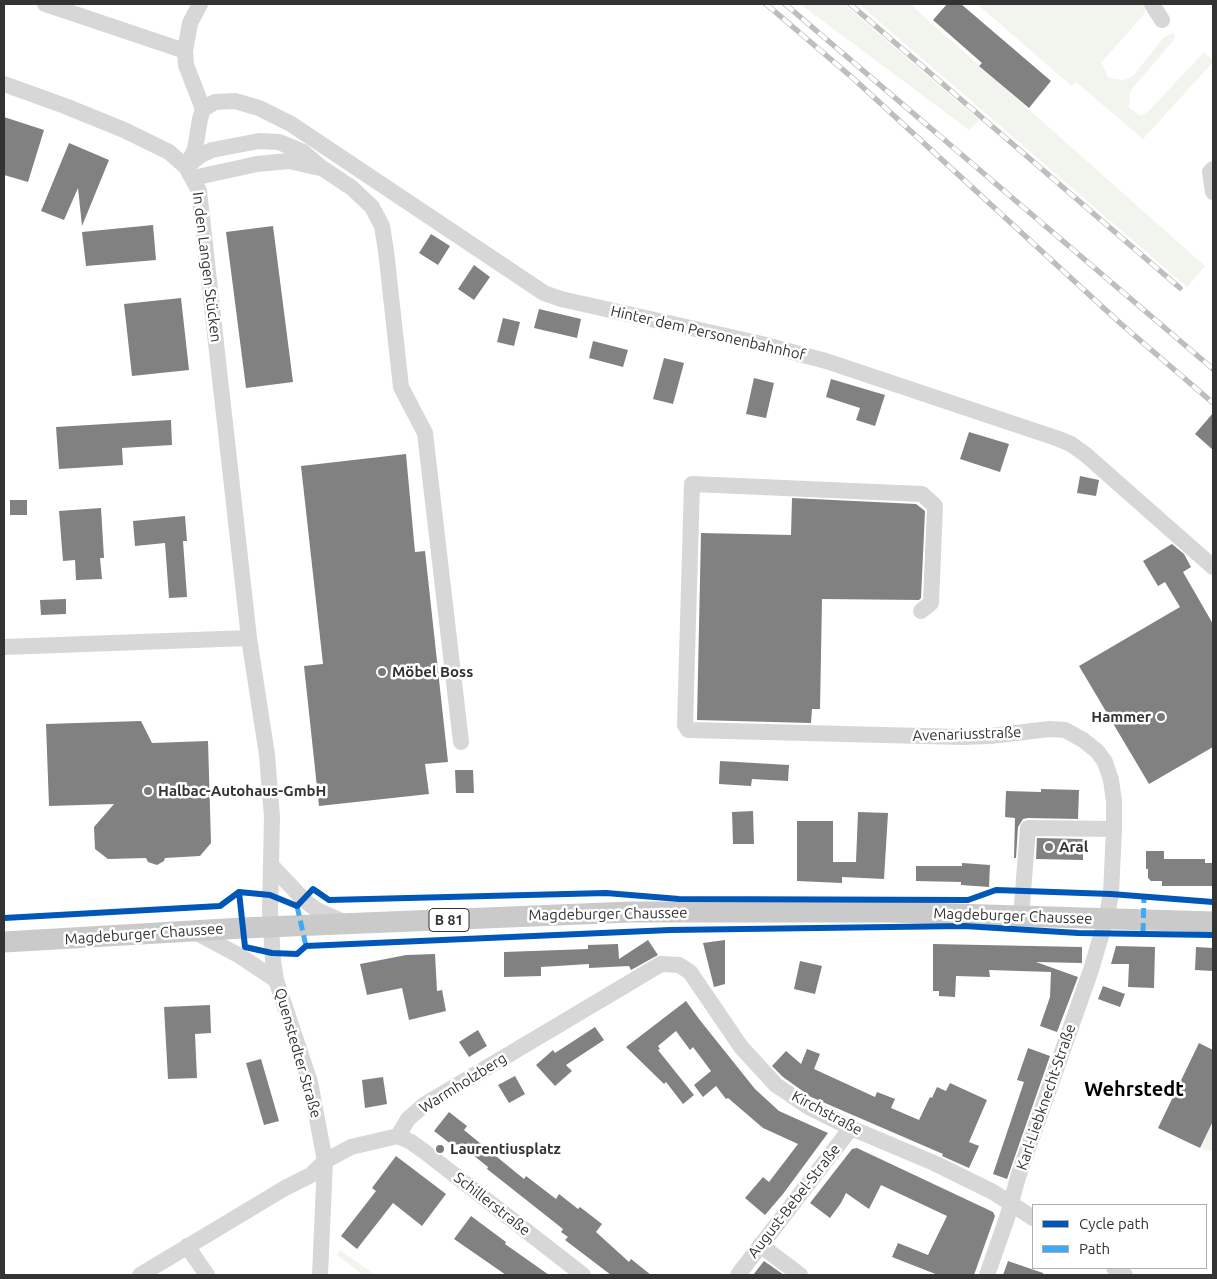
<!DOCTYPE html>
<html>
<head>
<meta charset="utf-8">
<style>
  body { margin:0 }
  #map { position:relative; width:1217px; height:1279px; overflow:hidden; background:#fff; font-family:Ubuntu,sans-serif }
  canvas { display:block }
  .frame { position:absolute; inset:0; border:5px solid #333; pointer-events:none }
  .legend { position:absolute; left:1032px; top:1204px; width:175px; height:65px; box-sizing:border-box; background:#fff; border:1px solid #adadad; margin:0; padding:6px 9px; list-style:none; font-size:15px; color:#333 }
  .legend li { display:flex; align-items:center; gap:10px; height:25px }
  .legend b { width:25px; border:1px solid #adadad }
</style>
</head>
<body>
<div id="map">
<canvas width="1217" height="1279"></canvas>
<div class="frame"></div>
<ul class="legend">
<li><b style="height:6px;background:#0057b8"></b>Cycle path</li>
<li><b style="height:6px;background:#3fa9f5"></b>Path</li>
</ul>
</div>
<script>
const ctx = document.querySelector('canvas').getContext('2d');
ctx.lineJoin = 'round';
function fillPath(path, color) { ctx.fillStyle = color; ctx.fill(path, 'evenodd'); }
const poly = rows => new Path2D(rows.map(r => 'M' + r).join(''));
function trace(path, color, width, dash) { ctx.strokeStyle = color; ctx.lineWidth = width; ctx.lineCap = dash ? 'butt' : 'round'; ctx.setLineDash(dash || []); ctx.stroke(path); }
function label(font, color, halo, rows, align = 'center') {
  ctx.font = font + ' Ubuntu,sans-serif'; ctx.lineWidth = 5; ctx.setLineDash([]); ctx.textBaseline = 'middle'; ctx.strokeStyle = halo; ctx.fillStyle = color; for (const [text, x, y, turn = 0] of rows) {
    ctx.save(); ctx.translate(x, y); ctx.rotate((+turn || 0) * Math.PI / 180); ctx.textAlign = isNaN(turn) ? turn : align; if (halo) ctx.strokeText(text, 0, 0); ctx.fillText(text, 0, 0); ctx.restore();
  }
}
fillPath(poly([
  [800,4,844,4,979,120,969,130],
  [859,4,910,4,1205,266,1187,287],
  [977,4,1151,4,1145,9,1144,14,1101,63,1109,78,1123,80,1133,76,1164,37,1173,33,1175,36,1173,41,1130,91,1129,107,1139,115,1146,114,1204,52,1213,60,1213,62,1143,139,1076,82,1072,86],
  [1213,1121,1213,1152,1200,1148],
  [340,1250,375,1275,363,1275,337,1255]
]), '#f1f5ed');
fillPath(poly([
  [947,4,961,4,1051,81,1029,108,979,66,982,63,933,20],
  [4,117,44,130,28,182,4,175],
  [69,143,109,160,82,226,78,188,64,220,41,211],
  [153,225,156,260,86,266,82,232],
  [273,226,293,382,246,388,226,232],
  [431,234,450,246,438,265,419,253],
  [474,265,490,277,474,300,458,289],
  [181,298,189,370,132,376,124,304],
  [539,309,581,319,577,338,534,328],
  [503,318,520,322,514,346,497,342],
  [593,341,628,350,623,367,589,358],
  [664,358,684,363,673,404,653,399],
  [754,378,774,383,766,418,746,414],
  [831,379,885,395,875,426,856,420,860,408,826,397],
  [1213,413,1213,450,1195,434],
  [171,420,172,445,122,448,123,465,59,469,56,427],
  [969,432,1009,444,1000,472,960,459],
  [406,454,415,552,425,551,448,762,425,764,429,794,319,806,304,666,323,664,301,466],
  [1080,476,1099,480,1096,496,1077,493],
  [792,498,916,504,925,511,921,598,919,600,822,599,820,709,812,709,811,723,697,720,701,533,791,535],
  [10,500,27,500,27,515,10,515],
  [101,508,104,558,100,558,102,579,76,580,75,560,63,561,59,511],
  [185,516,187,541,183,541,187,597,169,598,165,543,135,546,133,521],
  [1172,544,1184,554,1191,567,1183,572,1213,624,1213,747,1149,784,1079,666,1180,607,1165,582,1158,586,1143,561],
  [66,599,66,614,41,615,40,600],
  [141,721,152,743,208,741,211,843,200,856,165,858,164,861,157,865,148,862,146,858,108,859,95,849,94,827,114,804,49,806,46,724],
  [720,761,789,765,788,781,752,779,751,786,719,784],
  [455,770,473,770,474,793,456,793],
  [1041,789,1079,790,1078,819,1028,818,1023,819,1018,827,1016,858,1014,858,1015,818,1005,817,1006,791,1041,792],
  [753,811,754,844,733,844,732,812],
  [858,812,888,813,884,879,842,877,842,883,797,881,797,821,833,821,833,862,856,862],
  [1037,838,1083,839,1083,860,1036,859],
  [1146,851,1164,851,1164,859,1205,859,1205,863,1213,863,1213,886,1162,886,1162,881,1151,881,1148,878,1148,869,1146,869],
  [962,863,990,865,989,887,961,885,961,882,916,881,916,866,962,866],
  [648,940,658,955,631,970,629,966,589,968,589,964,541,967,541,976,504,977,504,952,588,949,588,945,618,944,619,959],
  [725,940,725,984,714,987,703,943],
  [933,944,1082,947,1082,963,1036,962,1078,977,1057,1032,1040,1026,1050,997,1051,972,989,970,990,977,956,976,955,997,939,996,939,991,933,991],
  [1116,946,1155,947,1154,988,1128,987,1129,964,1111,964],
  [1196,947,1213,948,1213,971,1195,970],
  [435,954,437,991,442,990,446,1011,409,1020,402,988,367,995,360,964,406,955],
  [800,961,822,966,815,994,794,989],
  [1103,986,1125,994,1120,1007,1098,999],
  [686,1001,699,1019,755,1089,779,1111,828,1133,783,1194,765,1215,745,1198,763,1177,769,1182,798,1144,763,1128,728,1098,726,1099,716,1086,703,1097,694,1085,711,1071,693,1047,690,1050,676,1031,658,1046,660,1049,658,1050,694,1095,683,1104,666,1082,664,1084,626,1047],
  [210,1005,211,1033,195,1034,197,1078,168,1079,164,1007],
  [595,1027,604,1040,566,1065,572,1071,555,1086,536,1065,553,1050,555,1053],
  [478,1030,487,1046,469,1057,459,1042],
  [1199,1043,1213,1050,1213,1121,1200,1148,1158,1128],
  [1028,1048,1050,1056,1007,1179,993,1174,1024,1082,1017,1080],
  [807,1049,820,1054,814,1069,875,1097,877,1092,895,1099,891,1108,919,1120,930,1097,932,1098,937,1087,946,1091,950,1083,987,1100,969,1142,979,1146,969,1168,942,1156,943,1154,811,1097,783,1077,772,1066,786,1051,801,1064],
  [261,1059,279,1121,264,1125,246,1063],
  [515,1076,525,1094,509,1103,498,1085],
  [383,1077,387,1104,365,1108,362,1080],
  [449,1112,467,1126,464,1130,524,1179,526,1176,556,1199,559,1194,578,1209,580,1207,602,1224,596,1232,629,1262,631,1259,651,1275,611,1275,565,1240,568,1237,561,1232,563,1229,487,1169,488,1167,468,1151,467,1153,457,1144,455,1146,452,1145,434,1131],
  [857,1148,993,1212,995,1216,974,1275,938,1275,892,1257,898,1243,928,1255,947,1216,881,1185,869,1209,846,1193,841,1203,830,1218,810,1203,852,1149],
  [396,1156,446,1194,422,1226,393,1203,357,1249,341,1236,376,1191,372,1188],
  [471,1216,506,1242,505,1244,549,1275,506,1275,454,1239],
  [764,1261,784,1275,753,1275],
  [1008,1261,1043,1273,1043,1275,1003,1275]
]), '#818181');
trace(poly([
  [45,4,185,51,186,65,203,109,200,119,195,149,188,163],
  [1152,4,1162,20],
  [185,51,190,23,200,4],
  [4,84,65,106,124,130,169,152,186,167,199,191,249,638,267,755,272,817,270,911,273,960,276,980,310,1082,325,1161,320,1275],
  [203,109,215,102,235,101,259,108,291,124,544,293,561,299,762,344,826,361,1056,438,1071,444,1086,455,1213,567],
  [186,167,201,155,212,150,259,141,279,142,303,152,322,168,352,188,372,207,382,226,386,251,401,387,425,433,461,742],
  [1213,169,1210,172,1213,192],
  [193,178,257,164,289,161,320,168],
  [921,611,931,603,935,506,922,494,692,484,685,725,688,730,962,737,990,736,1050,729,1065,730,1083,740,1097,751,1105,762,1111,780,1114,801,1114,829,1111,894,1106,919,1091,970,1018,1177,1007,1218,987,1275],
  [4,647,249,638],
  [271,865,304,900,317,910,346,923],
  [1021,917,1028,828,1114,829],
  [193,931,240,956,276,980],
  [398,1136,411,1142,425,1152,583,1275],
  [760,1245,800,1275],
  [187,1246,207,1275],
  [1114,1268,1125,1275],
  [140,1275,285,1188,311,1175,325,1161,351,1147,398,1136,408,1119,424,1105,661,964,679,965,690,972,741,1047,776,1085,807,1106,851,1128,934,1163,993,1192,1033,1218],
  [738,1275,851,1128]
]), '#d7d7d7', 16);
trace(poly([
  [4,942,243,928,630,912,890,912,1213,922]
]), '#cacaca', 21);
const rail = poly([
  [766,4,855,80,1120,323,1213,403],
  [785,4,1213,369],
  [850,4,1180,288]
]);
trace(rail, '#bebebe', 5.5);
trace(rail, '#fff', 4, [11]);
trace(poly([
  [297,906,306,946],
  [1143,933,1144,897]
]), '#3fa9f5', 5, [10, 5]);
trace(poly([
  [239,892,245,947,272,953,297,954,306,946,670,930,964,926,1078,933,1213,935],
  [4,918,220,906,239,892,270,895,297,906,313,889,329,900,606,893,679,899,968,900,996,890,1111,894,1213,902]
]), '#0057b8', 6);
for (const [x, y, r, color] of [
  [382,672,5,"#7a7a7a"],
  [1161,717,5,"#7a7a7a"],
  [148,791,5,"#7a7a7a"],
  [1049,847,5,"#7a7a7a"],
  [440,1149,5,"#7a7a7a"]
]) { const dot = new Path2D(); dot.arc(x, y, r, 0, 2 * Math.PI); ctx.fillStyle = color; ctx.fill(dot); trace(dot, '#fff', 2); }
for (const [x, y, w] of [
  [449,920,40]
]) { const box = new Path2D(); box.roundRect(x - w / 2, y - 11.5, w, 23, 4); ctx.fillStyle = '#fff'; ctx.fill(box); trace(box, '#333', 1); }
label('bold 14px', '#333', null, [
  ["B 81",449,920]
]);
label('15px', '#333', '#fff', [
  ["In den Langen Stücken",207,267,83],
  ["Hinter dem Personenbahnhof",708,333,13],
  ["Avenariusstraße",967,734,-2],
  ["Magdeburger Chaussee",608,914,-1],
  ["Magdeburger Chaussee",1013,916,2],
  ["Magdeburger Chaussee",144,934,-4],
  ["Quenstedter Straße",298,1053,74],
  ["Warmholzberg",463,1083,-32],
  ["Karl-Liebknecht-Straße",1046,1097,-71],
  ["Kirchstraße",827,1113,28],
  ["August-Bebel-Straße",794,1201,-52],
  ["Schillerstraße",492,1204,38]
]);
label('bold 15px', '#333', '#fff', [
  ["Möbel Boss",392,672],
  ["Hammer",1151,717,"right"],
  ["Halbac-Autohaus-GmbH",158,791],
  ["Aral",1059,847],
  ["Laurentiusplatz",450,1149]
], 'left');
label('bold 20px', '#000', '#fff', [
  ["Wehrstedt",1134,1089]
]);
</script>
</body>
</html>
